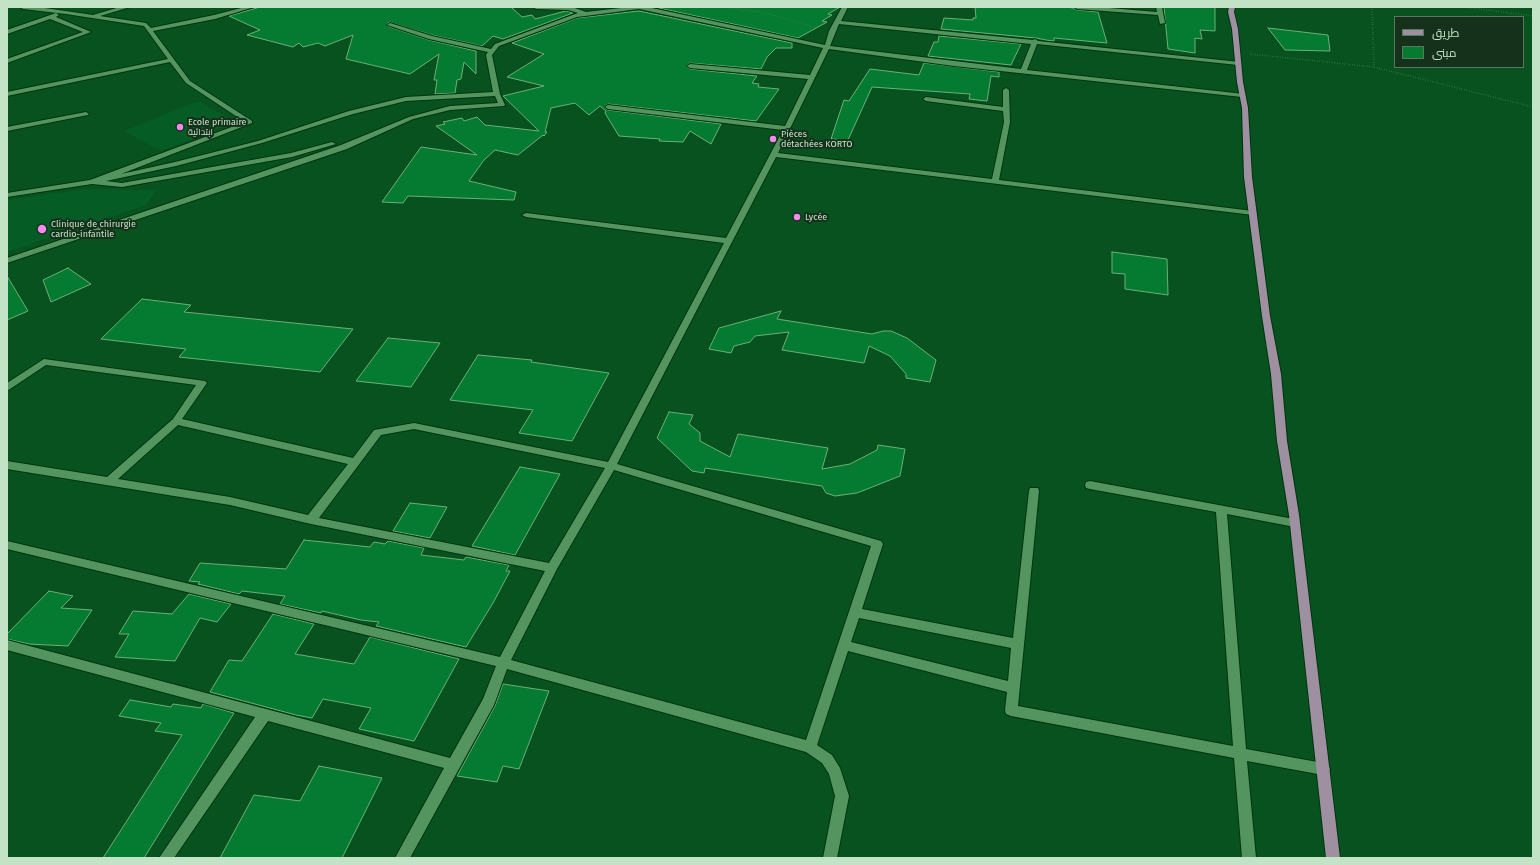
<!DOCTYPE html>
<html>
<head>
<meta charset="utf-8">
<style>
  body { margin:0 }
  #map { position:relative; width:1540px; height:865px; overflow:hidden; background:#085220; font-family:"Fira Sans",Cairo,sans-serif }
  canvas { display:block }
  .frame { position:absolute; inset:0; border:8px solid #c2e3c6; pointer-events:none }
  .legend { position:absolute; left:1394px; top:16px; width:130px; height:52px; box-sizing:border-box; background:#16311b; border:1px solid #5b785f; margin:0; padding:5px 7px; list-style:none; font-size:12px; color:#c2e3c6 }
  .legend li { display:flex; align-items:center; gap:8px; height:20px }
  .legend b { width:20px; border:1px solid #5b785f }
</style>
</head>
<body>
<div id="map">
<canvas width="1540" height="865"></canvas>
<div class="frame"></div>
<ul class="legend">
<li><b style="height:5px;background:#9e90a1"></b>طريق</li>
<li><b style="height:11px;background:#057b31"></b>مبنى</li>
</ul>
</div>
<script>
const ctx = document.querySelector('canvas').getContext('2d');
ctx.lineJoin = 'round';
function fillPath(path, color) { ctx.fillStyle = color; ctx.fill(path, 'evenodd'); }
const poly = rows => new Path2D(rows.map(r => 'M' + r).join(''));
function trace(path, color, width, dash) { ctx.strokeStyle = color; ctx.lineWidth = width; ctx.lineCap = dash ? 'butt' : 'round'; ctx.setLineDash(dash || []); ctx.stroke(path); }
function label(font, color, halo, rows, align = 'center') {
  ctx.font = font + ' "Fira Sans",Cairo,sans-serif'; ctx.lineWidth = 4; ctx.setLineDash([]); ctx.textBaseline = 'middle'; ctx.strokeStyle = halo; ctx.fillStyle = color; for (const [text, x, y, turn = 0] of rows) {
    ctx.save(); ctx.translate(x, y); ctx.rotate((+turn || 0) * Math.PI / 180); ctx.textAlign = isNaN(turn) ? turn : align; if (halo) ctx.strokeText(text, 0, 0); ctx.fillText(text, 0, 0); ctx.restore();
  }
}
fillPath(poly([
  [198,101,236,122,161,151,124,131],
  [85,189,157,190,146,205,7,252,7,200]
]), '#055c24');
const building = poly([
  [260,7,511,7,522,17,532,15,535,19,566,11,573,13,503,39,493,36,482,46,432,35,389,22,386,25,387,26,429,40,476,51,476,74,464,62,461,79,457,80,455,93,435,94,437,80,434,80,439,54,410,74,346,59,353,35,325,46,318,43,303,47,299,43,293,47,247,35,260,30,229,16,260,7],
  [654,7,840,7,828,14,832,15,822,21,827,22,798,38,654,7],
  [975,7,1066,7,1073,8,1077,10,1098,12,1107,43,1054,38,1054,41,1046,40,1036,38,941,29,944,18,973,20,973,18,976,18,975,7],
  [1164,7,1215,7,1215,31,1200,30,1202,39,1195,38,1195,53,1168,49,1164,7],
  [639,11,792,43,792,48,776,48,767,57,761,69,690,63,686,66,690,69,757,76,752,83,759,84,758,87,779,89,756,121,608,104,604,107,608,110,721,124,711,144,690,131,683,142,659,141,660,139,619,136,605,113,606,111,600,106,589,115,575,103,551,108,545,132,547,132,544,136,543,135,518,155,495,150,484,160,469,181,516,192,514,200,408,196,403,203,382,202,421,147,477,155,436,126,445,124,443,122,462,118,464,121,477,117,485,125,539,131,503,96,544,86,507,77,544,54,512,43,577,18,639,11],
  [1268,28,1328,35,1330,51,1285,50,1268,28],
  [939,36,1021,44,1011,65,928,56,934,42,938,42,939,36],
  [924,63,999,72,999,77,991,76,987,101,969,99,970,94,872,87,848,140,831,139,844,100,849,101,870,69,919,75,924,63],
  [1112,252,1167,259,1168,295,1125,289,1125,274,1112,273,1112,252],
  [68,268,91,284,51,302,43,280,68,268],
  [7,276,28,311,7,320,7,276],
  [142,299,191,305,184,312,353,329,320,372,179,357,186,349,101,339,142,299],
  [781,311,777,319,872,334,883,331,891,331,907,338,936,360,930,382,906,378,906,374,890,356,869,346,864,363,782,350,789,332,755,336,750,342,734,346,731,353,709,349,719,328,781,311],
  [388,338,440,343,411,387,356,381,388,338],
  [478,355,532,360,531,362,609,373,572,441,519,433,533,410,450,400,478,355],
  [669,412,693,415,689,424,700,433,700,441,730,457,738,434,828,448,822,469,850,464,877,450,878,445,905,449,900,476,857,493,835,496,826,493,822,486,705,468,704,473,692,471,657,438,669,412],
  [520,467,560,474,515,555,472,546,520,467],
  [410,503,447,507,430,538,393,531,410,503],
  [304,540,370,547,374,542,385,544,388,541,424,548,421,555,464,560,466,557,509,565,506,571,510,571,493,603,466,647,376,626,379,622,361,620,322,611,321,613,280,604,285,596,242,591,239,594,198,584,200,582,189,581,200,563,286,569,304,540],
  [49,591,73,596,61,608,92,610,68,646,29,644,7,639,7,634,49,591],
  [189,594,231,604,217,622,200,618,175,661,115,657,129,634,119,634,133,611,172,614,189,594],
  [273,614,314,624,295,654,354,664,370,637,459,659,414,741,359,729,371,708,323,699,312,718,296,715,210,692,229,660,242,661,273,614],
  [503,684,549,691,519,769,503,766,497,782,457,776,495,706,503,684],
  [130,700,171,707,173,704,201,708,203,704,234,713,144,858,103,858,182,735,155,731,161,723,119,716,130,700],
  [319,766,382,778,342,858,220,858,254,795,300,801,319,766]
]);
fillPath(building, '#057b31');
trace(building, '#6daf78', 1);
const minor = poly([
  [20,7,38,7,93,15,120,7,130,7,100,16,146,23,151,28,214,15,245,7,254,7,215,19,153,31,190,81,252,121,252,123,121,174,175,162,258,141,349,111,406,97,493,92,486,55,488,52,429,39,387,25,390,23,432,36,491,49,495,44,578,13,568,10,536,9,533,7,572,7,586,12,630,7,647,7,825,45,829,31,842,7,848,7,841,21,1033,40,1035,39,1038,41,1240,62,1241,63,1238,65,1037,44,1027,70,1244,94,1245,95,1242,97,954,66,829,49,778,153,992,179,1004,122,1003,111,926,101,923,99,926,97,1003,107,1003,90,1006,88,1009,90,1010,122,999,180,1253,211,1257,213,1253,215,776,157,617,464,881,541,883,544,862,609,1013,638,1029,491,1030,488,1038,488,1039,491,1018,706,1233,746,1216,512,1090,489,1086,488,1085,485,1086,482,1090,481,1299,520,1300,523,1299,526,1295,527,1227,514,1246,749,1323,763,1328,765,1330,769,1328,773,1323,775,1247,761,1256,858,1242,858,1234,758,1011,716,1006,714,1005,710,1007,692,848,651,817,745,832,755,840,768,849,796,837,858,823,858,835,796,829,774,822,763,806,752,507,669,494,705,410,858,395,858,444,768,268,721,174,858,159,858,255,717,7,650,7,640,450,758,483,699,496,666,7,549,7,541,500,657,545,571,311,524,230,505,7,469,7,461,107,477,173,419,196,385,46,365,7,391,7,383,44,359,205,381,207,383,182,419,353,458,374,430,414,423,608,462,724,243,526,217,522,215,526,213,726,238,783,130,608,109,605,107,608,105,785,126,808,79,690,68,687,66,690,64,810,75,823,48,639,9,577,17,499,46,492,55,500,94,505,105,504,106,450,110,413,119,347,149,7,263,7,258,341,145,409,117,450,106,498,103,495,96,406,101,353,114,262,143,176,166,106,181,122,183,291,153,332,142,336,144,292,157,122,187,92,184,7,197,7,193,90,180,245,122,186,83,170,62,7,96,7,92,168,59,144,26,66,14,23,9,20,7],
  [839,24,1031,44,1021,69,830,46,839,24],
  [178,425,348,464,308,515,230,497,118,479,178,425],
  [414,429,605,468,549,563,319,518,381,435,414,429],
  [614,470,871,546,806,740,511,660,557,569,614,470],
  [859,618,1011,648,1008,681,851,642,859,618],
  [1074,7,1097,7,1157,12,1156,7,1162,7,1165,23,1160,24,1158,15,1077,9,1074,7],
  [56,13,59,15,56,17,91,32,7,63,7,59,83,32,50,19,7,34,7,30,56,13],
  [86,112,89,114,88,115,7,131,7,127,86,112]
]);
const major = poly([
  [1229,7,1235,7,1234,12,1238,29,1243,82,1248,108,1252,177,1270,316,1281,374,1287,441,1299,515,1340,858,1326,858,1289,515,1277,441,1271,374,1262,316,1244,177,1242,108,1237,82,1232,29,1228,12,1229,7]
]);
trace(minor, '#00340f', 2);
trace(major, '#00340f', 2);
trace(poly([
  [724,7,766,13,818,28],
  [1372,7,1374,66],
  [1464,7,1533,16],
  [1250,54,1374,67,1533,107]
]), '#478358', 1.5, [0.5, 2]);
fillPath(minor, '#54955f');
fillPath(major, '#9e90a1');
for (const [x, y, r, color] of [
  [180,127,4,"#f489f0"],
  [773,139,4,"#f489f0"],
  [797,217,4,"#f489f0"],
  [42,229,5,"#f489f0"]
]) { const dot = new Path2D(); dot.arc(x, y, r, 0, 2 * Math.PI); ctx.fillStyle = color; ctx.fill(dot); trace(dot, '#16311b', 1.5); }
label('9px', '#c2e3c6', '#16311b', [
  ["Ecole primaire",188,122],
  ["ابتدائية",188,132],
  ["Pièces",781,134],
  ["détachées KORTO",781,144],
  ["Lycée",805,217],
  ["Clinique de chirurgie",51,224],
  ["cardio-infantile",51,234]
], 'left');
</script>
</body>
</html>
